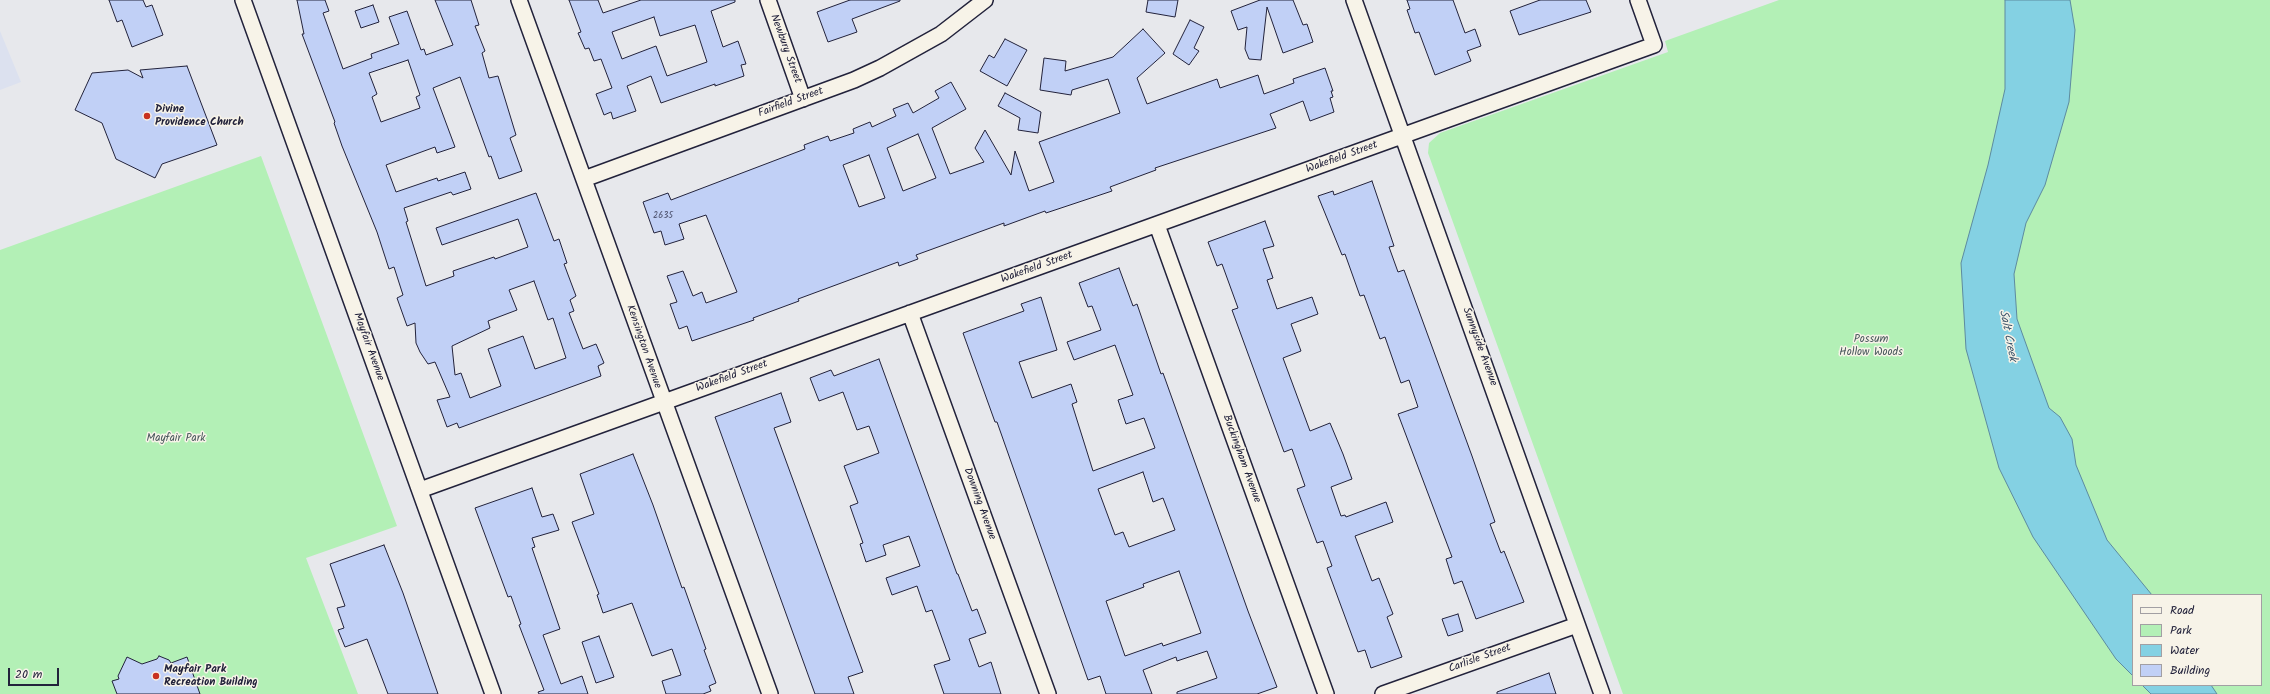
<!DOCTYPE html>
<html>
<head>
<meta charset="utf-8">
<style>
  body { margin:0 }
  #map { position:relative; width:2270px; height:694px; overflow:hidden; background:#e7e8ec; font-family:Kalam,sans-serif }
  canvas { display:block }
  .legend { position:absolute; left:2132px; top:594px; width:130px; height:92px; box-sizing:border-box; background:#f7f3e8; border:1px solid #a29fa3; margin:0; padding:5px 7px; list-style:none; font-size:12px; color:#22223b }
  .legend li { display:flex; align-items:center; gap:8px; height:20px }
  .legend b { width:20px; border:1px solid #a29fa3 }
  .scale { position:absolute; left:8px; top:668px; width:51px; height:18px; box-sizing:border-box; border:2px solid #22223b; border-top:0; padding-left:5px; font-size:12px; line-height:14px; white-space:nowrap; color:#22223b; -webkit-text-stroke:3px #f7f3e8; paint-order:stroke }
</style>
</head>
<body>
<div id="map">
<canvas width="2270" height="694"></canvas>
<ul class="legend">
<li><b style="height:5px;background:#f7f3e8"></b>Road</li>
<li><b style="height:11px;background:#b3f0b6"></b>Park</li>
<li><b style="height:11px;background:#84d1e3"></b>Water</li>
<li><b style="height:11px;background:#c1d0f6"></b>Building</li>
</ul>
<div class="scale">20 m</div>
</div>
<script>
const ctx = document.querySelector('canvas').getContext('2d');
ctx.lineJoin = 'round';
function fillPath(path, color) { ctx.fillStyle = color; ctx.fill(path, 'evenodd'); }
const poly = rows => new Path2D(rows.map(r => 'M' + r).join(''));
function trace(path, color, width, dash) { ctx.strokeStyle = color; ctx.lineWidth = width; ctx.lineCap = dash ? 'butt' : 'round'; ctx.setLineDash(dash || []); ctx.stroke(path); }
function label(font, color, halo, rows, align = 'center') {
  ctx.font = font + ' Kalam,sans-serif'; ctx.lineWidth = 3; ctx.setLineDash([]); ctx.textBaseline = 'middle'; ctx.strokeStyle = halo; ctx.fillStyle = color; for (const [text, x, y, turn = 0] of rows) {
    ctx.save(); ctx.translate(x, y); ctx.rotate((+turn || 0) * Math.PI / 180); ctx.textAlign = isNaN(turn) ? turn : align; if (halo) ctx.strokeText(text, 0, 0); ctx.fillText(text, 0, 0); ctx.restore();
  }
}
fillPath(poly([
  [0,31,21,82,0,90]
]), '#dce1ef');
fillPath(poly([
  [1779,0,2270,0,2270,694,1623,694,1428,153,1429,143,1440,133,1668,52,1665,41],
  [2133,595,2261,595,2261,685,2133,685],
  [261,156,397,526,306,558,358,694,0,694,0,250]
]), '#b3f0b6');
const water = poly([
  [2005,0,2070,0,2075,30,2069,102,2045,185,2026,223,2014,274,2017,319,2049,408,2060,417,2072,439,2076,465,2107,540,2152,595,2133,595,2133,676,2116,659,2033,537,1999,468,1966,349,1961,263,1988,165,2005,89,2005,0],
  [2142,685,2211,685,2217,694,2151,694,2142,685]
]);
fillPath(water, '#84d1e3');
trace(water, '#5d8ba0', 1);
const building = poly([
  [109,0,143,0,146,7,152,5,163,35,132,47,122,20,117,22,109,0],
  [297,0,325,0,329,11,323,13,343,69,372,58,371,54,399,44,389,17,407,11,421,50,424,49,426,55,453,45,435,0,471,0,479,25,475,26,485,51,482,53,489,78,498,76,516,135,510,138,522,171,499,179,491,156,489,157,460,77,433,88,455,147,437,153,435,147,386,165,396,192,437,178,438,181,465,172,471,189,453,195,451,192,404,208,408,221,406,222,426,286,454,276,453,271,494,257,495,259,528,247,518,219,442,245,436,228,536,193,554,241,559,239,567,263,564,264,576,296,570,300,574,311,569,313,583,349,596,344,604,363,598,366,601,376,459,428,457,423,447,427,437,400,450,397,435,362,428,364,420,352,416,343,415,323,407,326,397,298,403,295,394,267,389,269,377,232,342,146,334,123,335,122,302,34,304,34,297,0],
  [408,60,420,95,416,97,420,108,381,122,372,97,377,94,369,73,408,60],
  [534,281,548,320,553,318,566,358,535,369,523,336,488,349,501,386,470,398,461,373,455,375,452,346,490,328,488,321,517,310,509,290,534,281],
  [569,0,598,0,603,13,641,0,735,0,735,2,711,11,723,47,738,41,746,64,741,65,744,76,715,86,715,84,661,103,651,76,627,86,636,111,613,119,611,112,604,115,596,94,612,88,601,59,594,61,589,48,585,49,578,33,581,32,569,0],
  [654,17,660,36,695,25,707,62,667,76,656,46,622,59,612,32,654,17],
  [850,0,900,0,900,1,852,19,857,32,828,42,817,12,850,0],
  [1148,0,1178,0,1175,17,1146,12,1148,0],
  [1260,0,1293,0,1303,25,1307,24,1313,42,1283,53,1267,7,1261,60,1249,59,1245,49,1247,27,1238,30,1231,11,1260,0],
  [1407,0,1453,0,1465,33,1475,29,1481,46,1467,51,1471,61,1435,75,1419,32,1415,33,1407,10,1410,9,1407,0],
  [1540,0,1586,0,1591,12,1519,35,1510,11,1540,0],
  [373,5,379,22,361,28,355,11,373,5],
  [1190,20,1204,27,1194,48,1199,51,1189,65,1173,54,1190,20],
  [1143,29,1165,53,1137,78,1147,104,1217,79,1220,88,1258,75,1264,94,1294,83,1293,79,1325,68,1333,91,1331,91,1333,97,1330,98,1334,112,1310,121,1303,101,1270,114,1276,128,1155,168,1156,170,1110,187,1112,191,1046,213,1045,211,1004,226,1004,223,916,255,918,259,899,266,898,262,798,299,799,301,753,318,754,320,692,341,687,326,679,329,670,304,677,302,667,276,683,271,693,296,702,292,706,303,737,292,706,215,679,224,684,239,665,245,661,231,654,233,643,202,668,193,671,200,805,149,804,145,828,136,830,141,854,133,853,129,870,122,872,127,896,116,893,109,908,103,913,113,939,98,935,91,951,82,966,109,932,128,950,174,984,162,975,148,985,130,1011,175,1015,151,1029,191,1054,182,1039,142,1120,113,1108,79,1072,90,1071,95,1040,90,1044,58,1066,61,1065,71,1113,57,1143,29],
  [918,134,936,178,903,191,887,148,918,134],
  [869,155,885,198,859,207,843,165,869,155],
  [1005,39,1027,50,1007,86,980,71,989,55,994,58,1005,39],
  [187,66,217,145,162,164,155,178,116,159,102,123,75,110,92,73,128,70,143,78,140,70,187,66],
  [1005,93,1041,112,1038,133,1018,130,1020,118,998,106,1005,93],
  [1372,181,1394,246,1389,247,1398,272,1404,270,1472,456,1495,522,1490,524,1501,553,1504,551,1524,602,1476,619,1462,581,1454,584,1446,559,1452,557,1398,414,1418,407,1409,380,1401,383,1385,337,1380,339,1364,295,1360,296,1345,254,1342,255,1318,196,1333,191,1334,195,1372,181],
  [1265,221,1274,246,1263,249,1273,278,1267,280,1277,309,1312,297,1318,314,1291,324,1301,351,1283,358,1310,431,1330,423,1343,454,1352,479,1331,487,1341,516,1345,515,1346,517,1386,502,1393,522,1355,536,1372,581,1379,578,1393,614,1387,617,1402,657,1371,668,1365,650,1358,652,1327,568,1332,566,1323,541,1317,543,1297,489,1305,486,1292,449,1284,452,1232,310,1238,308,1222,264,1217,266,1208,242,1265,221],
  [1119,268,1133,306,1137,304,1161,374,1163,373,1248,611,1277,687,1257,694,1177,694,1177,692,1217,678,1207,651,1177,661,1176,657,1143,670,1152,694,1106,694,1100,676,1088,680,997,422,995,422,963,333,1024,311,1021,304,1041,297,1057,350,1019,362,1032,398,1071,384,1077,402,1072,404,1093,471,1155,448,1144,418,1126,424,1118,400,1133,395,1115,345,1074,360,1067,342,1101,330,1092,306,1088,307,1079,283,1119,268],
  [1143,472,1153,502,1163,498,1175,530,1129,547,1123,532,1115,535,1098,489,1143,472],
  [1179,571,1201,633,1163,646,1162,643,1125,656,1106,601,1144,587,1143,584,1179,571],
  [879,359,957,574,958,574,972,611,977,609,986,633,969,639,979,667,991,662,1001,694,944,694,934,665,950,660,932,610,926,612,917,586,892,595,886,578,920,566,909,536,883,545,886,555,866,562,860,544,863,543,850,506,858,503,844,466,879,453,869,426,857,430,843,392,819,401,810,378,831,370,834,376,879,359],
  [781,393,791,422,774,428,863,672,848,677,854,694,815,694,715,417,781,393],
  [633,454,653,505,682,588,684,587,706,649,704,650,716,683,709,686,711,691,703,694,666,694,662,681,681,675,672,649,652,656,632,603,603,613,597,595,599,594,572,522,594,514,580,474,633,454],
  [532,488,542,517,553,514,559,530,532,538,535,547,532,548,560,629,543,635,561,684,582,676,588,694,539,694,538,692,544,690,519,625,521,624,511,596,508,597,475,508,532,488],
  [384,545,403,593,438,694,388,694,367,639,345,647,338,630,344,628,337,608,345,606,330,564,384,545],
  [1458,614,1463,631,1448,636,1442,619,1458,614],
  [599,636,614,677,596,683,582,642,599,636],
  [159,656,169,660,171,663,187,657,200,694,117,694,112,681,119,679,118,676,127,657,142,664,157,659,159,656],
  [1549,673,1556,694,1497,694,1497,692,1549,673]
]);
fillPath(building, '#c1d0f6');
trace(building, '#22223b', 1);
const street = poly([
  [243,0,493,694],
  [519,0,770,694],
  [768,0,803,99],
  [1354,0,1602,694],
  [584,179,854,80,880,68,941,34,985,0],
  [1157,225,1326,694],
  [910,313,1048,694],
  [420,490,1654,45,1638,0],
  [1383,694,1577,625]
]);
trace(street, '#22223b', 18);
trace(street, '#f7f3e8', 15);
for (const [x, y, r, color] of [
  [147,116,4,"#c8321e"],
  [156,676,4,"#c8321e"]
]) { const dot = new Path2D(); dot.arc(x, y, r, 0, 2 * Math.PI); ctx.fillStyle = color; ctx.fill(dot); trace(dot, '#f7f3e8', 1.5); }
label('9px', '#4a4e6a', null, [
  ["2635",663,216]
]);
label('11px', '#22223b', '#f7f3e8', [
  ["Newbury Street",785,49,70],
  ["Fairfield Street",791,103,-20],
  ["Wakefield Street",1342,158,-20],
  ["Wakefield Street",1037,268,-20],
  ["Mayfair Avenue",368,347,70],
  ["Kensington Avenue",643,347,71],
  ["Sunnyside Avenue",1479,347,70],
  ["Wakefield Street",732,377,-20],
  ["Buckingham Avenue",1241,459,70],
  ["Downing Avenue",979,504,70],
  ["Carlisle Street",1480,659,-20]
]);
label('bold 11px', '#22223b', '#f7f3e8', [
  ["Divine",155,110],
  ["Providence Church",155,123],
  ["Mayfair Park",164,670],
  ["Recreation Building",164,683]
], 'left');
label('11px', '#46565a', '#f7f3e8', [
  ["Possum",1871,340],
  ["Hollow Woods",1871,353],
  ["Mayfair Park",176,439]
]);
label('italic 12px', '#3f576d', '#f7f3e8', [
  ["Salt Creek",2007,336,79]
]);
</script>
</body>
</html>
